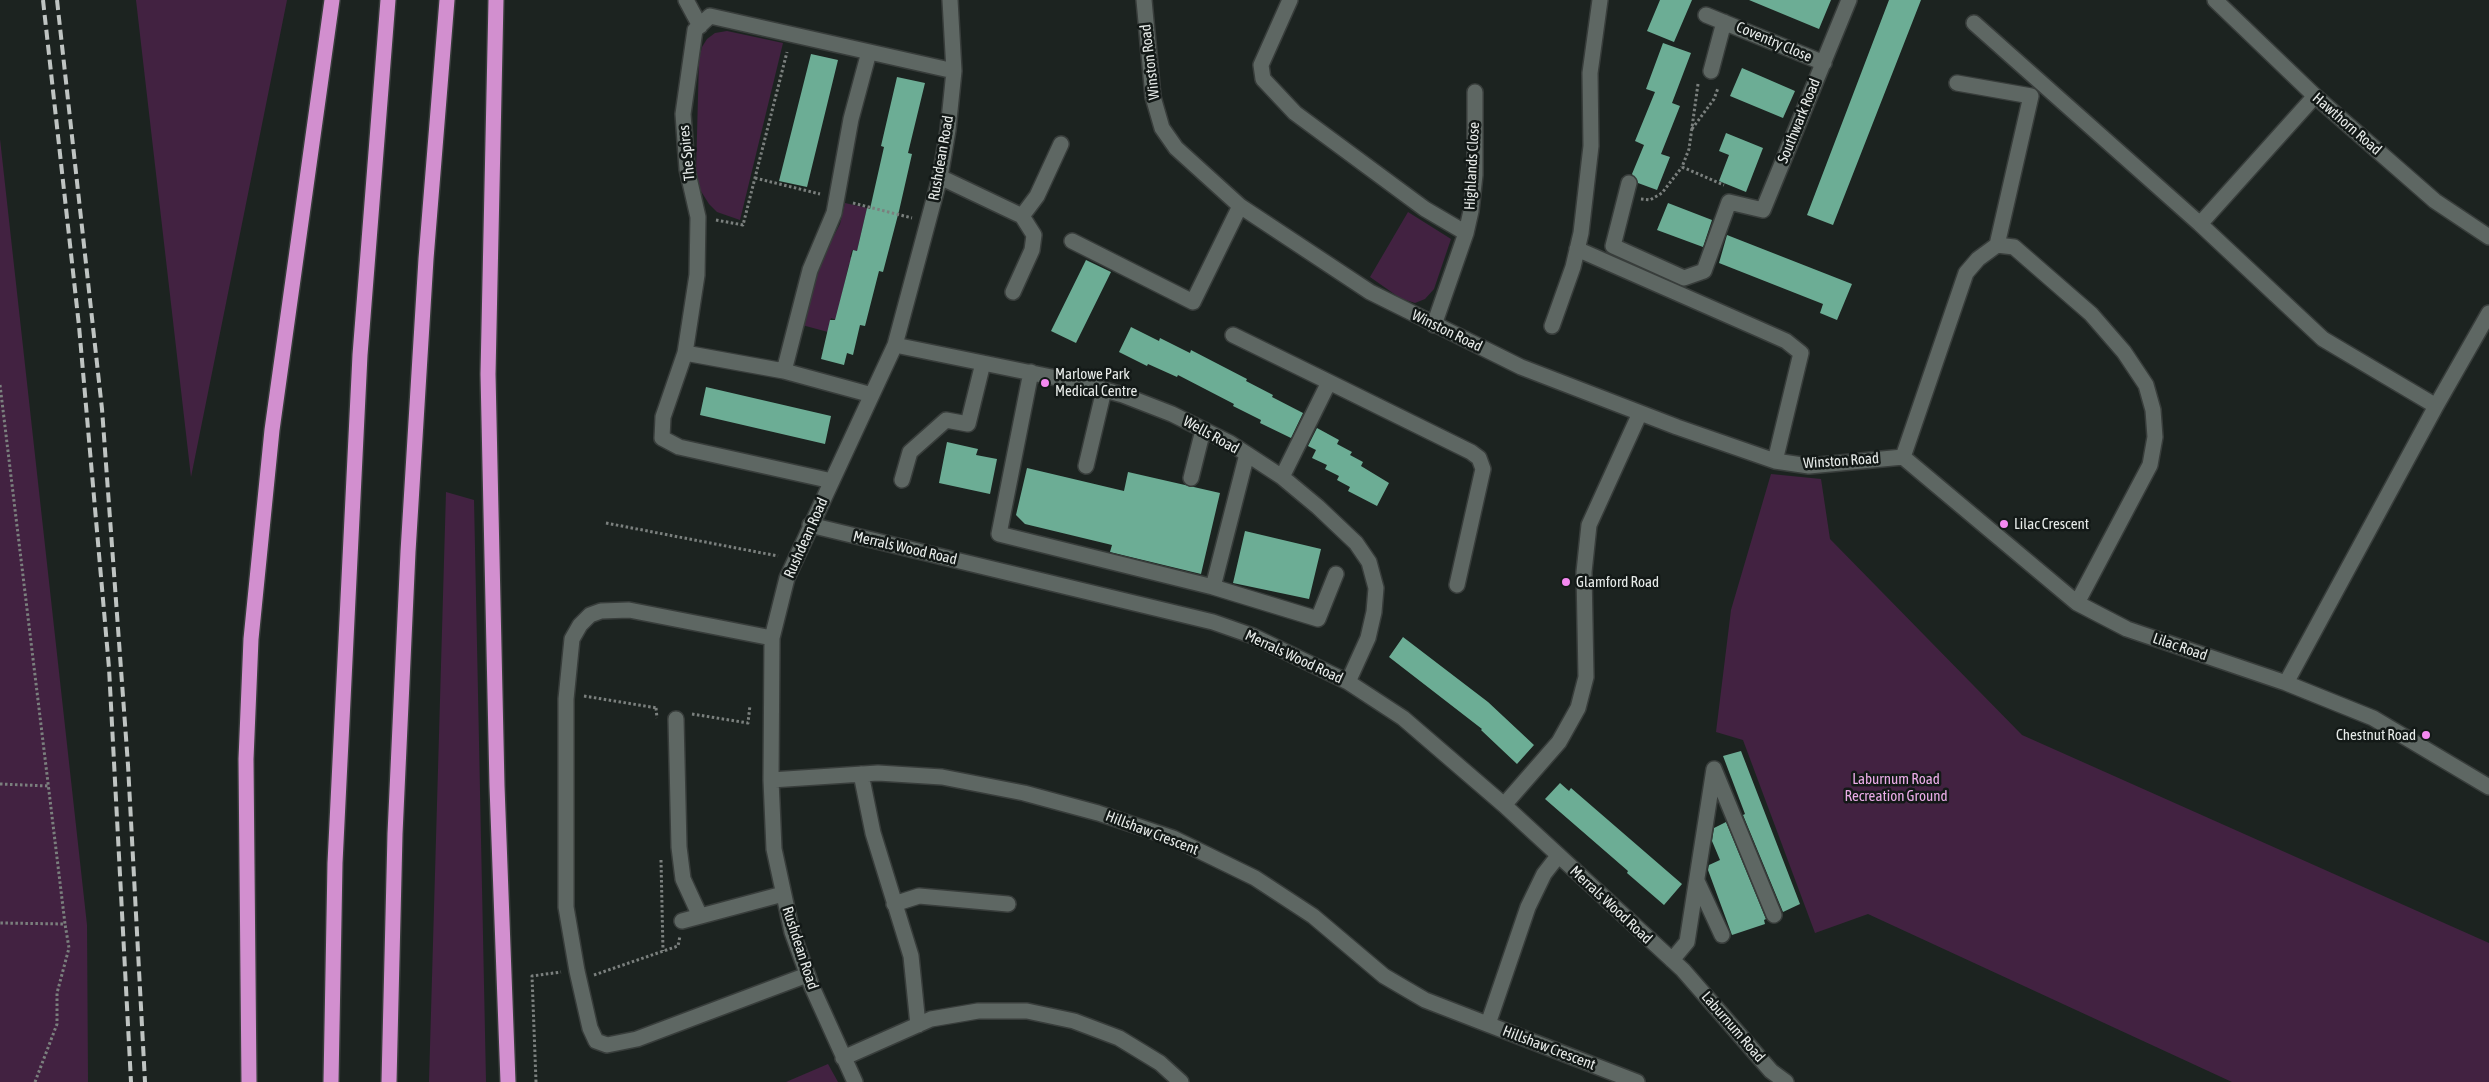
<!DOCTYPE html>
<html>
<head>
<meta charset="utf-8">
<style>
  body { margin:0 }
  canvas { display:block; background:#1c2320 }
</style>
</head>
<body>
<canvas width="2489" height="1082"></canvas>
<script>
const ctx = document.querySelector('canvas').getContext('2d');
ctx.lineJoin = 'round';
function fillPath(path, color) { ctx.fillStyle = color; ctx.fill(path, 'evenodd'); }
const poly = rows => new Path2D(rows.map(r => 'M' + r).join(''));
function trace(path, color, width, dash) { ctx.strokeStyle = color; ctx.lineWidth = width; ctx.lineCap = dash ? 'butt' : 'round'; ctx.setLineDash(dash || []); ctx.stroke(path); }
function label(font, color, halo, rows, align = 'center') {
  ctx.font = font + ' "Asap Condensed",sans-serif'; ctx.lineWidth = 5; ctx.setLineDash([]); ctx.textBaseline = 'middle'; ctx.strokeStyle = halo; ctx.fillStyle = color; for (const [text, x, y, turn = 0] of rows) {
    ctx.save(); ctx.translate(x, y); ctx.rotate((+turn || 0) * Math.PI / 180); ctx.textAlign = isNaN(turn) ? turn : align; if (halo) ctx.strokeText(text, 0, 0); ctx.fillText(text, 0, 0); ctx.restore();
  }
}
fillPath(poly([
  [136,0,287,0,191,477],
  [727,31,783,43,740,220,717,212,709,204,699,188,696,173,699,59,702,47,707,39,715,33],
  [0,139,87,925,88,1082,0,1082],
  [845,203,867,208,857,251,852,250,850,257,856,259,849,264,836,320,831,318,828,332,802,325,820,263,840,224],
  [1408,212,1451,239,1434,289,1425,299,1415,303,1400,298,1370,277],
  [1771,474,1821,479,1830,539,2022,735,2489,943,2489,1082,2232,1082,1868,914,1815,933,1743,740,1716,732,1731,610],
  [446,492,474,500,486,1082,429,1082],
  [828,1064,838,1082,786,1082]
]), '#422241');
fillPath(poly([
  [1660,0,1692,0,1674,42,1647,31],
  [1749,0,1831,0,1819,29],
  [1889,0,1921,0,1833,225,1807,215],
  [1663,43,1691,53,1672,103,1680,106,1661,154,1670,157,1657,190,1638,183,1632,174,1644,145,1635,141,1655,92,1646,89],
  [811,54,838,60,807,187,779,181],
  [1742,68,1795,91,1783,118,1730,96],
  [897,77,925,83,908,153,912,154,899,211,883,272,879,271,865,326,860,325,853,355,847,353,844,365,821,359,830,320,835,320,853,250,857,251,867,208,870,209,884,147,881,146],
  [1726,133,1763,148,1746,192,1719,181,1729,155,1719,151],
  [1668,203,1712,220,1703,247,1657,230],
  [1727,235,1852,284,1837,320,1820,313,1823,304,1719,263],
  [1086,260,1111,272,1076,343,1051,331],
  [1131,327,1159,341,1160,338,1190,353,1191,350,1247,379,1246,381,1273,395,1272,397,1303,413,1291,438,1260,423,1261,420,1233,406,1234,404,1178,375,1177,377,1148,364,1147,366,1119,352],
  [706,387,831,416,825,444,700,415],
  [1317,428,1339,440,1337,444,1352,452,1350,455,1363,462,1361,466,1389,483,1377,506,1348,491,1350,487,1337,480,1339,476,1325,469,1327,465,1312,458,1316,450,1308,446],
  [947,442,978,449,976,455,997,459,990,494,939,483],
  [1027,468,1124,491,1128,472,1220,493,1201,574,1110,552,1112,545,1025,524,1016,515],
  [1245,531,1321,549,1309,599,1233,583],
  [1403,637,1488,702,1534,745,1517,764,1481,730,1482,729,1389,657],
  [1741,751,1800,904,1783,912,1743,815,1745,814,1723,756],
  [1560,783,1569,791,1571,788,1682,884,1664,905,1627,873,1628,871,1545,799],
  [1726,822,1766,919,1764,920,1765,924,1732,935,1708,870,1709,865,1720,860,1712,841,1714,828]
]), '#6cad95');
const minor = poly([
  [686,0,700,26],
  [1144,0,1153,97,1162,128,1176,148,1240,206,1370,292,1521,367,1677,427,1775,461,1809,466,1903,457],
  [1290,0,1261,65,1263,79,1295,113,1425,209,1466,233],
  [2215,0,2315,96,2435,201,2489,237],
  [1706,15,1824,63],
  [1974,23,2200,224,2315,96],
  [1711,71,1724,22],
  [1957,83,2031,96,1997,245],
  [940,177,1022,216,1034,235,1032,250,1013,292],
  [1629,183,1613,246,1684,278,1704,271,1729,202,1763,210,1849,0],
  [1022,216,1037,196,1061,144],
  [2200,224,2323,339,2436,406],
  [1072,241,1193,302,1240,206],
  [1577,249,1759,329,1786,341,1801,353,1775,461],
  [1434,325,1466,233,1471,211,1475,175,1475,92],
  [1552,326,1573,267,1581,233,1591,146,1590,73,1600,0],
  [1233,335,1329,382,1282,477],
  [895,345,1076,382,1123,395,1172,414,1230,443,1282,477,1318,507,1356,543,1369,562,1376,588,1374,612,1368,638,1348,682],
  [685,353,663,417,662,438,679,447,832,481],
  [784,371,810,270,834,213,851,119,869,52],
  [1031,372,999,534,1213,587,1247,454],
  [1329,382,1471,452,1479,458,1483,469,1457,585],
  [872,395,784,371,685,353,697,275,698,217,687,169,683,114,695,30,710,16,954,71],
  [1903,457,1966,273,1978,259,1997,245,2014,247,2091,314,2124,352,2146,385,2153,410,2155,437,2150,465,2077,603],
  [1903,457,2077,603,2127,629,2286,683,2373,718,2489,787],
  [1086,466,1104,390],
  [1191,478,1203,430],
  [902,480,910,452,946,420,968,424,983,363],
  [810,525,1213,622,1253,636,1348,682,1403,718,1504,805,1683,970,1771,1071,1786,1082],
  [1213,587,1318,619,1336,574],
  [772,638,629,610,601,611,590,615,580,625,572,639,566,699,566,907,577,971,590,1028,596,1041,607,1045,637,1039,807,975],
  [2286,683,2436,406,2489,313],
  [676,719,679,847,683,879,700,916],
  [861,774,873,833,911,956,918,1025],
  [771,780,878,773,942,777,1024,793,1098,813,1173,838,1255,878,1313,916,1384,976,1425,1000,1637,1082],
  [1504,805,1559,742,1578,708,1586,677,1584,572,1589,525,1640,413],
  [1697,881,1722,935],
  [894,904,919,896,1008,904],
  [682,921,783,894],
  [1672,960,1687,942,1714,769,1774,915],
  [1488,1024,1528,907,1544,874,1558,856],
  [843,1058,931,1019,978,1011,1027,1011,1074,1021,1119,1038,1160,1063,1181,1082],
  [855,1082,812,987,792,932,774,849,771,780,772,638,787,578,895,345,940,177,948,130,954,71,950,0]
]);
const highway = poly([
  [496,0,488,374,497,786,508,1082],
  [249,1082,246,759,251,639,272,430,332,0],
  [331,1082,335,863,360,355,388,0],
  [389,1082,395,834,408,552,426,259,447,0]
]);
trace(minor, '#383d3b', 18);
trace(highway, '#383d3b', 18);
trace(poly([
  [1698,84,1689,149,1682,167,1724,185],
  [1692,129,1714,99,1718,88],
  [755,178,820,194],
  [1641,199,1650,200,1662,193,1682,167],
  [853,203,912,218],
  [716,220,743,225,787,52],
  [0,385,65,924,0,923],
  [606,523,778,556],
  [584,696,657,708],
  [656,708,657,718],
  [692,714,748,723,750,705],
  [0,784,48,786],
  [661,860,663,951],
  [594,975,678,946,680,936],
  [35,1082,57,1024,57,993,69,948,65,924],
  [536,1082,532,976,561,972]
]), '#7b807e', 3, [2.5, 2.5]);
trace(minor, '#5e6763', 15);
trace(highway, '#d28fcf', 15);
trace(poly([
  [43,0,79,326,109,668,131,1082],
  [57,0,102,409,128,765,145,1082]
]), '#bfc4c2', 4, [10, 5]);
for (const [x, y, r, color] of [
  [1045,383,5,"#f489f0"],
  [2004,524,5,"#f489f0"],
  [1566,582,5,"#f489f0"],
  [2426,735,5,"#f489f0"]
]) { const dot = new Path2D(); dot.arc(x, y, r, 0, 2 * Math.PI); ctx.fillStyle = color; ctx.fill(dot); trace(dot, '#131917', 2); }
label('15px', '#e7ebe9', '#131917', [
  ["Coventry Close",1774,42,23],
  ["Winston Road",1150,62,-97],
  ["Southwark Road",1799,121,-68],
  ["Hawthorn Road",2347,124,41],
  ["The Spires",687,153,-96],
  ["Rushdean Road",941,158,-80],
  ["Highlands Close",1472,166,-87],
  ["Winston Road",1447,331,26],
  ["Wells Road",1211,435,29],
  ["Winston Road",1841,461,-4],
  ["Rushdean Road",806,538,-66],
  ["Merrals Wood Road",905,548,13],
  ["Lilac Road",2180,647,19],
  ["Merrals Wood Road",1294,657,25],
  ["Hillshaw Crescent",1152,833,21],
  ["Merrals Wood Road",1611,905,43],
  ["Rushdean Road",800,948,72],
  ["Laburnum Road",1733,1027,49],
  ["Hillshaw Crescent",1549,1048,21]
]);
label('15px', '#e7ebe9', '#131917', [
  ["Marlowe Park",1055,374],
  ["Medical Centre",1055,391],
  ["Lilac Crescent",2014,524],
  ["Glamford Road",1576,582],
  ["Chestnut Road",2416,735,"right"]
], 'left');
label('15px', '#eaace7', '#131917', [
  ["Laburnum Road",1896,779],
  ["Recreation Ground",1896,796]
]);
</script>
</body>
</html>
